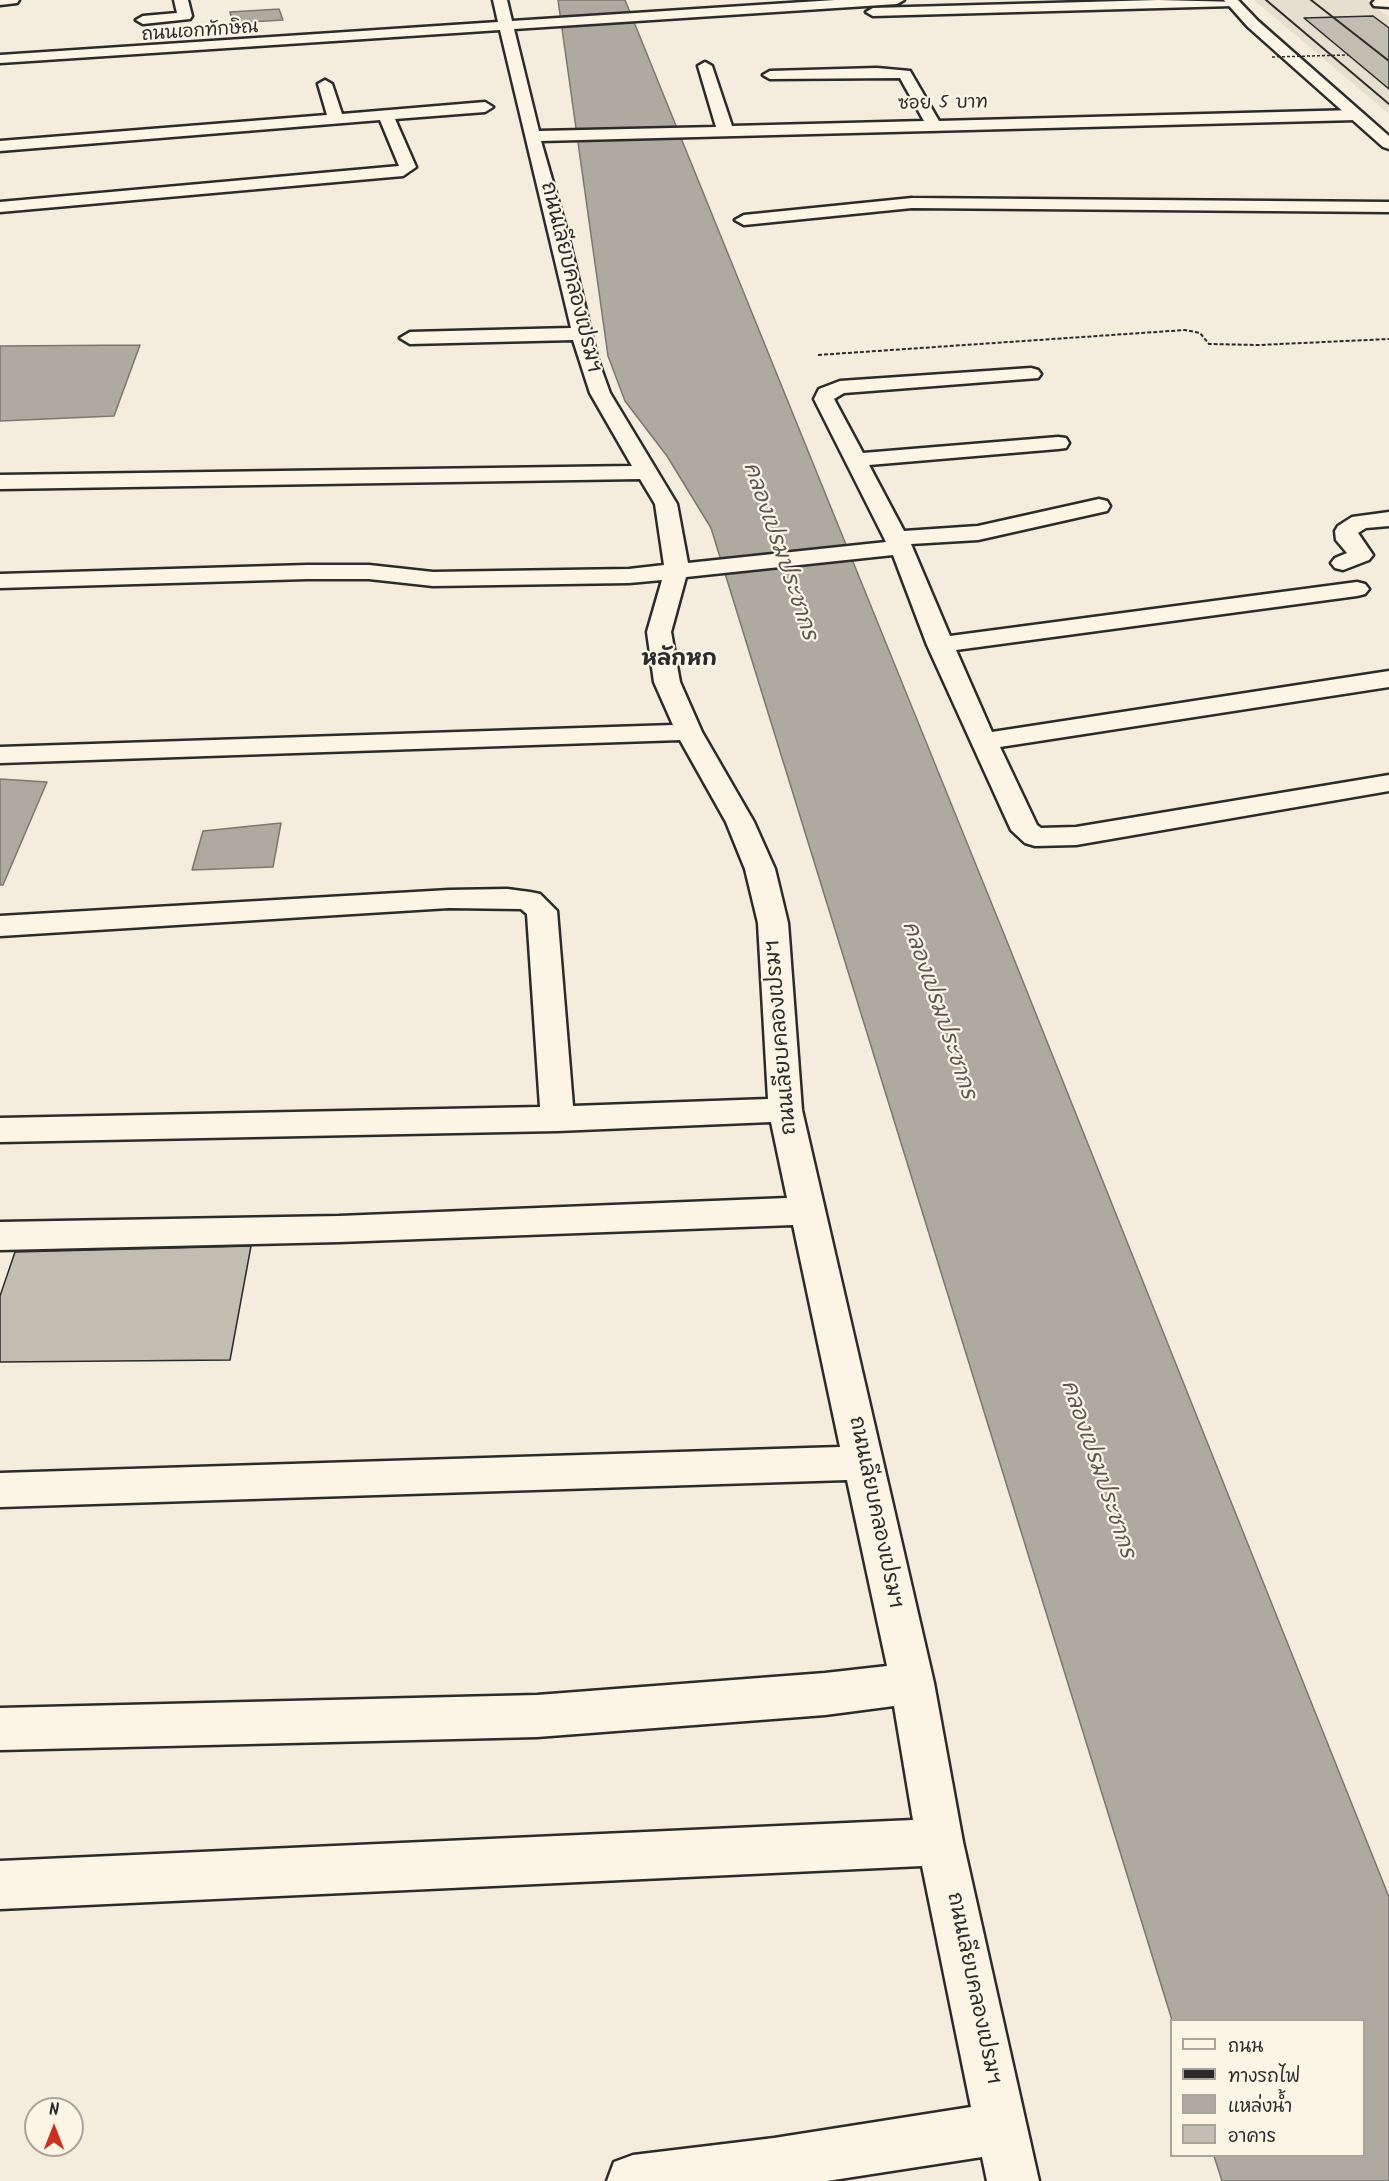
<!DOCTYPE html>
<html>
<head>
<meta charset="utf-8">
<style>
  body { margin:0 }
  #map { position:relative; width:1389px; height:2181px; overflow:hidden; background:#f4edde; font-family:Kalam,"Playpen Sans Thai",sans-serif }
  canvas { display:block }
  .legend { position:absolute; left:1170px; top:2019px; width:195px; height:138px; box-sizing:border-box; background:#fcf5e5; border:2px solid #a8a49b; margin:0; padding:8px 10px; list-style:none; font-size:18px; color:#2b2b2b }
  .legend li { display:flex; align-items:center; gap:12px; height:30px }
  .legend b { width:30px; border:2px solid #a8a49b }
  .north { position:absolute; left:24px; top:2097px; width:60px; height:60px; box-sizing:border-box; background:#fcf5e5; border:2px solid #a8a49b; border-radius:50%; rotate:0deg; font-size:16px; font-weight:700; line-height:24px; text-align:center; color:#2b2b2b }
  .north::after { content:''; display:block; margin:auto; width:21px; height:27px; background:#c8321e; clip-path:polygon(50% 0,100% 100%,50% 72%,0 100%) }
</style>
</head>
<body>
<div id="map">
<canvas width="1389" height="2181"></canvas>
<ul class="legend">
<li><b style="height:8px;background:#fcf5e5"></b>ถนน</li>
<li><b style="height:8px;background:#2b2b2b"></b>ทางรถไฟ</li>
<li><b style="height:16px;background:#afaaa0"></b>แหล่งน้ำ</li>
<li><b style="height:16px;background:#c2bdb1"></b>อาคาร</li>
</ul>
<div class="north">N</div>
</div>
<script>
const ctx = document.querySelector('canvas').getContext('2d');
ctx.lineJoin = 'round';
function fillPath(path, color) { ctx.fillStyle = color; ctx.fill(path, 'evenodd'); }
const poly = rows => new Path2D(rows.map(r => 'M' + r).join(''));
function trace(path, color, width, dash) { ctx.strokeStyle = color; ctx.lineWidth = width; ctx.lineCap = dash ? 'butt' : 'round'; ctx.setLineDash(dash || []); ctx.stroke(path); }
function label(font, color, halo, rows, align = 'center') {
  ctx.font = font + ' Kalam,"Playpen Sans Thai",sans-serif'; ctx.lineWidth = 4.5; ctx.setLineDash([]); ctx.textBaseline = 'middle'; ctx.strokeStyle = halo; ctx.fillStyle = color; for (const [text, x, y, turn = 0] of rows) {
    ctx.save(); ctx.translate(x, y); ctx.rotate((+turn || 0) * Math.PI / 180); ctx.textAlign = isNaN(turn) ? turn : align; if (halo) ctx.strokeText(text, 0, 0); ctx.fillText(text, 0, 0); ctx.restore();
  }
}
fillPath(poly([
  [1254,0,1367,0,1389,17,1389,114]
]), '#e5dfd0');
const water = poly([
  [558,0,625,0,1004,934,1389,1897,1389,2181,1222,2181,1214,2156,1364,2156,1364,2020,1172,2020,711,528,667,456,625,401,608,356,558,0],
  [279,9,283,20,233,23,230,12,279,9],
  [140,345,114,416,0,421,0,346,140,345],
  [0,779,47,782,3,885,0,885,0,779],
  [281,823,273,867,192,870,203,831,281,823]
]);
fillPath(water, '#afaaa0');
trace(water, '#7a7771', 1.5);
const building = poly([
  [1373,16,1389,28,1389,89,1304,18,1373,16],
  [251,1246,230,1360,0,1362,0,1296,15,1252,251,1246]
]);
fillPath(building, '#c2bdb1');
trace(building, '#2b2b2b', 1.5);
const minor = poly([
  [0,0,19,0,17,3,0,5,0,0],
  [174,0,188,0,192,16,190,19,143,24,136,20,143,16,177,13,174,0],
  [493,0,507,0,512,21,835,0,904,0,897,4,514,29,539,131,716,127,698,66,705,62,712,66,732,126,924,121,900,78,770,79,763,75,770,71,877,68,910,71,939,121,1356,110,1364,115,1356,120,541,141,568,235,597,357,610,393,677,504,688,563,886,542,814,399,819,389,840,381,1031,368,1038,370,1041,374,1038,378,844,393,834,399,863,453,1058,437,1066,438,1069,443,1066,448,1058,449,869,465,904,531,978,526,1099,499,1107,501,1110,506,1107,511,978,540,911,544,950,636,1357,582,1365,584,1369,589,1365,594,1357,596,956,650,992,732,1389,671,1389,687,1000,747,1037,825,1041,828,1076,827,1389,775,1389,791,1076,845,1035,846,1025,843,1011,830,927,645,893,555,686,577,671,632,680,682,702,732,754,822,775,869,788,923,802,1110,934,1683,963,1842,1039,2181,987,2181,982,2157,827,2181,607,2181,614,2162,633,2155,774,2138,971,2107,922,1866,0,1909,0,1861,913,1820,894,1706,825,1715,537,1737,0,1750,0,1708,537,1695,825,1673,887,1666,847,1480,0,1507,0,1473,840,1447,793,1225,339,1242,0,1250,0,1222,339,1216,787,1198,771,1122,557,1131,0,1142,0,1118,540,1107,527,914,521,909,449,908,0,936,0,916,449,890,507,889,530,892,540,894,557,911,573,1106,768,1099,758,923,745,869,726,822,680,740,0,763,0,747,673,725,654,682,647,632,662,580,629,583,433,586,369,579,307,579,0,588,0,574,307,565,369,565,433,572,629,569,664,565,655,504,640,479,0,489,0,475,632,466,590,393,573,340,410,344,400,338,410,332,571,328,500,30,0,63,0,55,498,22,493,0],
  [1158,0,1239,2,1232,6,873,16,866,12,873,8,1158,0],
  [1375,0,1389,0,1389,7,1374,6,1372,3,1375,0],
  [325,80,332,84,342,114,485,102,493,107,485,112,395,119,416,167,403,176,0,212,0,202,399,166,380,120,0,151,0,141,327,115,318,84,325,80],
  [912,198,1389,202,1389,212,912,208,744,225,735,220,744,215,912,198],
  [1389,512,1389,526,1366,528,1358,533,1373,555,1369,560,1343,570,1335,568,1331,563,1335,558,1347,553,1336,540,1335,531,1338,526,1352,517,1389,512]
]);
const major = poly([
  [1224,0,1238,0,1258,21,1389,136,1389,149,1383,147,1248,27,1224,0]
]);
trace(minor, '#2b2b2b', 5);
trace(major, '#2b2b2b', 5);
trace(poly([
  [818,355,1185,330,1200,333,1209,344,1259,345,1389,339]
]), '#2b2b2b', 2, [4, 2]);
fillPath(minor, '#fcf5e5');
fillPath(major, '#fcf5e5');
trace(poly([
  [1266,0,1389,104],
  [1311,0,1389,61]
]), '#2b2b2b', 2);
trace(poly([
  [1272,57,1348,55]
]), '#2b2b2b', 1.5, [3, 2]);
label('18px', '#2b2b2b', '#fcf5e5', [
  ["ถนนเอกทักษิณ",200,33,-4],
  ["ซอย 5 บาท",943,105,-1]
]);
label('21px', '#2b2b2b', '#fcf5e5', [
  ["ถนนเลียบคลองเปรมฯ",569,278,76],
  ["ถนนเลียบคลองเปรมฯ",783,1037,-95],
  ["ถนนเลียบคลองเปรมฯ",874,1513,78],
  ["ถนนเลียบคลองเปรมฯ",972,1989,78]
]);
label('italic 22px', '#595754', '#fcf5e5', [
  ["คลองเปรมประชากร",778,552,71],
  ["คลองเปรมประชากร",937,1011,71],
  ["คลองเปรมประชากร",1096,1470,71]
]);
label('bold 22px', '#2b2b2b', '#fcf5e5', [
  ["หลักหก",679,661]
]);
</script>
</body>
</html>
